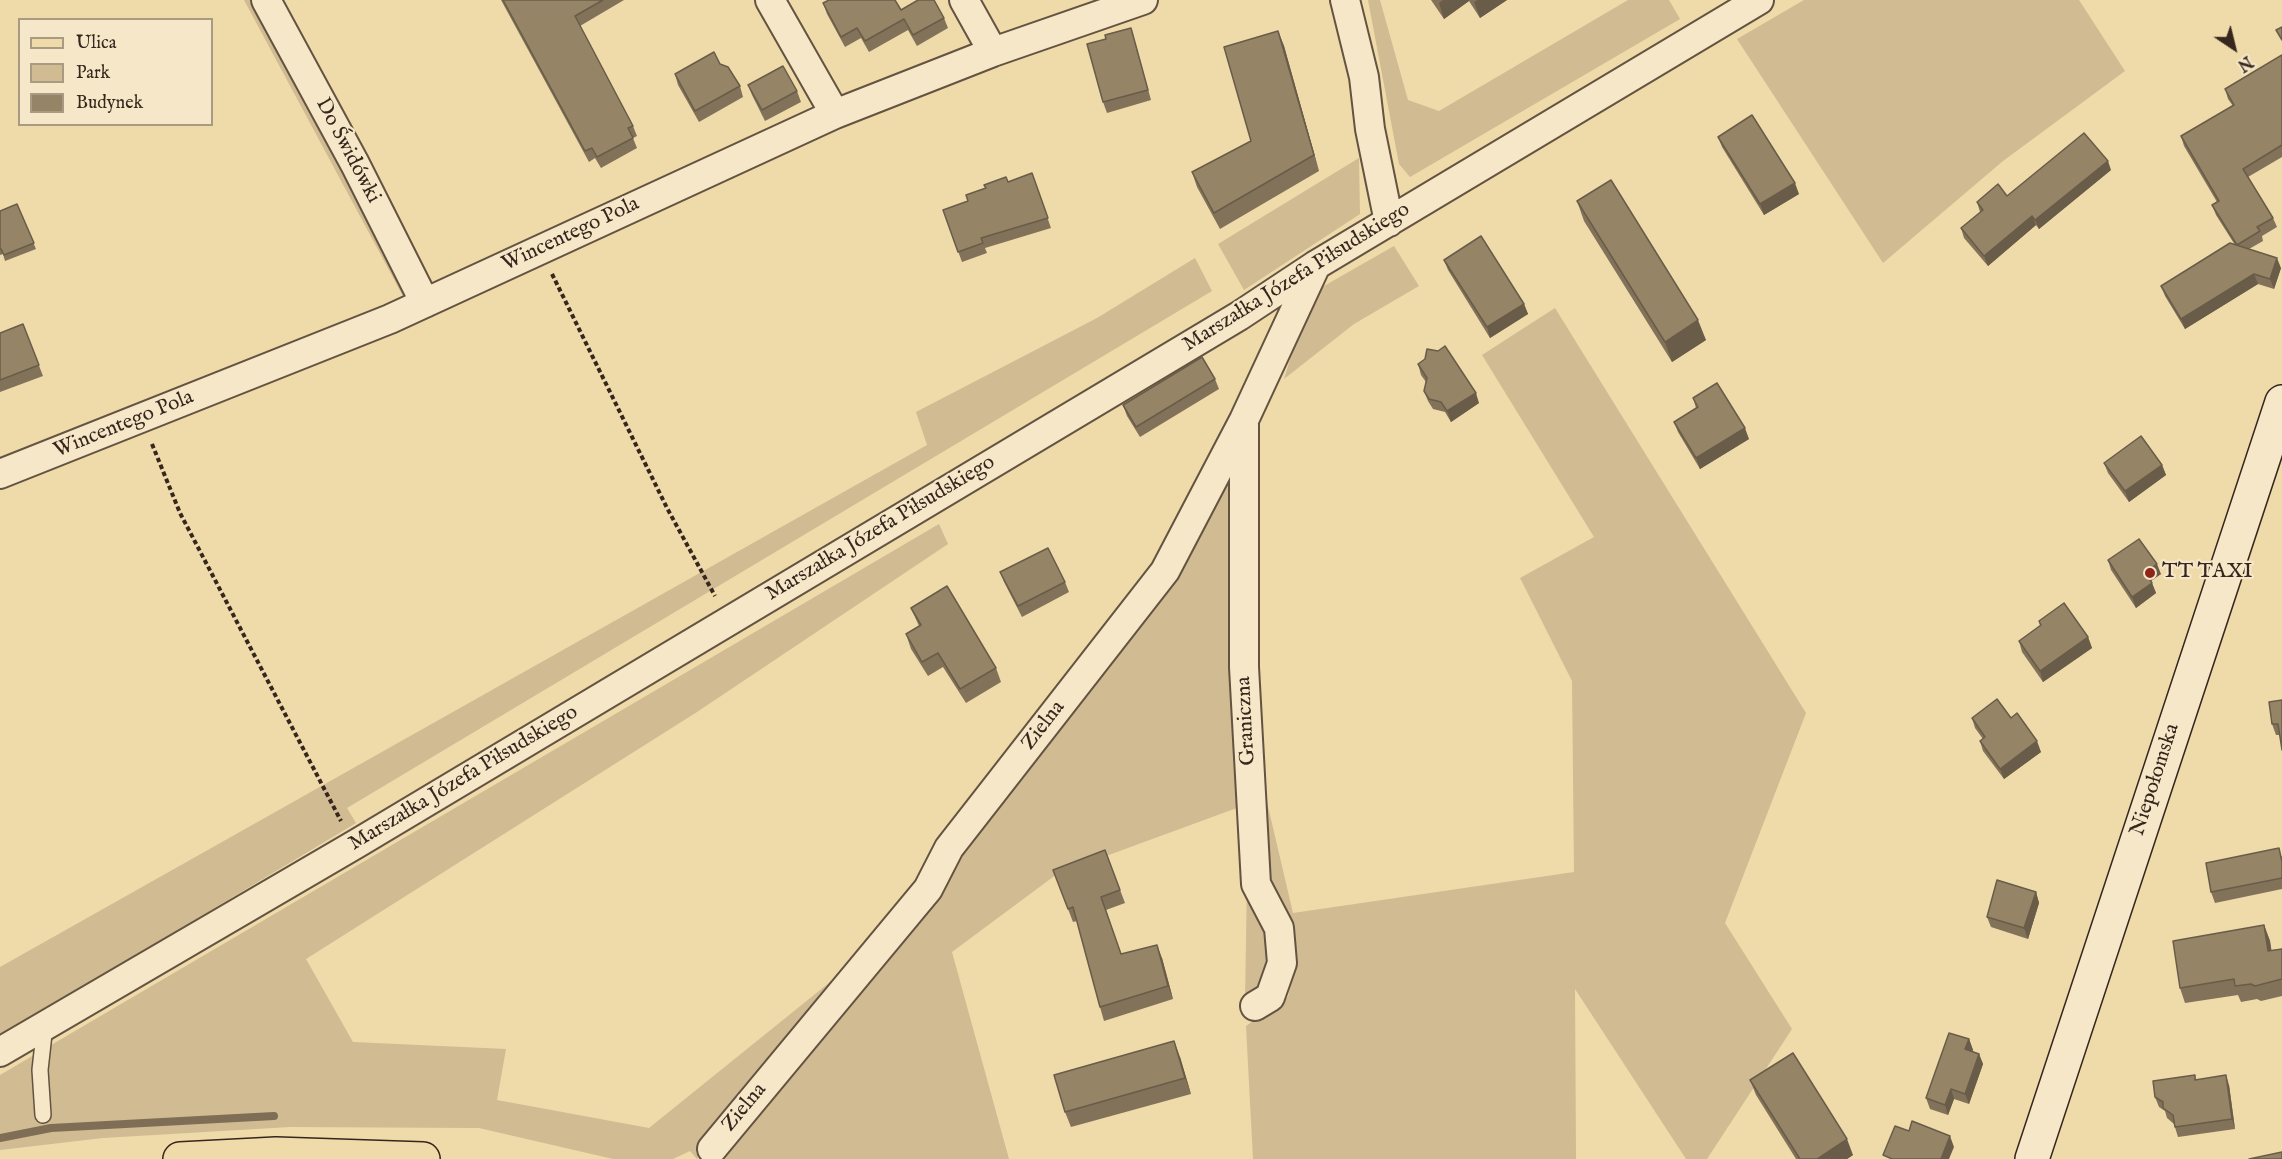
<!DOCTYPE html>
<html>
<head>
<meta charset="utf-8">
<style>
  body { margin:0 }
  #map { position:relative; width:2282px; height:1159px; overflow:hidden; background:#efdaaa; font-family:"IM FELL English",serif }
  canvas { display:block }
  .legend { position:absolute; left:18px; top:18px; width:195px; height:108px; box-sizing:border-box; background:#f5e7c8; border:2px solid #a99a84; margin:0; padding:8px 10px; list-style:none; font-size:18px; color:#36261e }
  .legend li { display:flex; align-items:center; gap:12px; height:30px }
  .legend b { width:30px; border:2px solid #a99a84 }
  .north { position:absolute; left:2204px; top:18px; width:60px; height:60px; -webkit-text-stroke:4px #f5e7c8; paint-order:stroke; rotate:145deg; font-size:16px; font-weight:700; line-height:24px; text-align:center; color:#36261e }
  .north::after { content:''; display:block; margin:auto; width:21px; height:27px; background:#36261e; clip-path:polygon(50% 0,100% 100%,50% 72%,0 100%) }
</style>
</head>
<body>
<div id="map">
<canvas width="2282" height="1159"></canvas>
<ul class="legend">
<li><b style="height:8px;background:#efdaaa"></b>Ulica</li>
<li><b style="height:16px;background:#d0bb92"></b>Park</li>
<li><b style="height:16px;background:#968467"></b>Budynek</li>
</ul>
<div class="north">N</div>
</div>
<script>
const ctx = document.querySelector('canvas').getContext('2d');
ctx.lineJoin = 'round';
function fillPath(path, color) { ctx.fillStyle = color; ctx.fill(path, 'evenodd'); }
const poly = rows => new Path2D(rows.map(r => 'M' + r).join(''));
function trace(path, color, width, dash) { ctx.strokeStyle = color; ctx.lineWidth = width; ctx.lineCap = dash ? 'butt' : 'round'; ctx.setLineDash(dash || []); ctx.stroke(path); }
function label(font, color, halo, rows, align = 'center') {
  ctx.font = font + ' "IM FELL English",serif'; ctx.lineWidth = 4.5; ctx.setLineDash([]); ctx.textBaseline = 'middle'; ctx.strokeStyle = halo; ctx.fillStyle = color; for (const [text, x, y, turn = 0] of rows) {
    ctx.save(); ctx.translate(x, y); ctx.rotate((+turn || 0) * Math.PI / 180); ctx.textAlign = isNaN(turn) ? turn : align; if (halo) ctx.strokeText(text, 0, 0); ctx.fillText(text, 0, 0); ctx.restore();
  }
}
fillPath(poly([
  [244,0,261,0,415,295,405,300],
  [1368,0,1380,0,1408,100,1439,111,1628,0,1669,0,1680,19,1410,177,1399,164],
  [1804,0,2079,0,2125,71,2003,161,1883,263,1737,39],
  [1359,158,1360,214,1244,290,1218,244],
  [1394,246,1419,286,1354,324,1284,379,1310,294],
  [1195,258,1212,291,347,808,356,823,0,1037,0,967,927,445,916,412,1097,318],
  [1555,308,1806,713,1725,923,1792,1029,1707,1159,1686,1159,1575,989,1576,1159,1253,1159,1246,1026,1288,997,1295,967,1286,915,1271,881,1266,798,1293,913,1574,872,1572,681,1520,578,1594,537,1482,355],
  [1234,471,1245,805,1057,874,952,952,1009,1159,718,1159,884,954,929,912,960,853],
  [939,524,948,544,697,712,306,959,353,1042,506,1049,497,1100,649,1128,835,978,841,983,697,1159,690,1151,673,1159,613,1159,479,1128,290,1127,103,1138,0,1150,0,1075],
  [1247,879,1274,940,1264,992,1245,1003]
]), '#d0bb92');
trace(poly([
  [0,1138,51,1128,274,1116]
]), '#7f6d55', 8);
const lane = poly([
  [43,1115,40,1070,45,1025]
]);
const street = poly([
  [266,0,355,164,425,303],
  [770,0,835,114],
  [964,0,993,52],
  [1345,0,1364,77,1370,129,1389,222],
  [1244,425,1244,667,1256,884,1279,928,1282,963,1270,997,1255,1006],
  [0,474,390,319,835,114,993,52,1143,0],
  [0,1052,356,844,1050,429,1239,316,1316,265,1759,0],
  [712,1149,928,889,949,848,1165,571,1244,420,1316,265]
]);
const secondary = poly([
  [2032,1159,2282,402]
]);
const primary = poly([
  [180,1159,276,1154,423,1159]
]);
trace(lane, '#645341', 18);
trace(street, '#645341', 32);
trace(secondary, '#36261e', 36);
trace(primary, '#36261e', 36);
trace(poly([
  [552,274,667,508,715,596],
  [152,444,180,513,341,821]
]), '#36261e', 4, [4.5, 3]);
trace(lane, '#f5e7c8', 15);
trace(street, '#f5e7c8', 28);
trace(secondary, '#f5e7c8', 33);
trace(primary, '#efdaaa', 33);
fillPath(poly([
  [501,0,624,0,580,26,633,126,637,136,633,138,637,148,601,168,595,158,589,162],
  [1431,0,1507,0,1480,18,1469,1,1444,19],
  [823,3,901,10,944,18,948,28,917,46,908,30,869,52,861,38,845,47,827,14],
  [1131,28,1134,38,1151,100,1107,113,1103,102,1106,39],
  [1278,31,1284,46,1319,171,1220,229,1197,187,1192,172,1251,141],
  [2282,55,2282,157,2248,177,2273,218,2277,227,2262,236,2263,241,2249,249,2281,268,2274,289,2258,284,2185,329,2165,296,2161,286,2235,245,2216,215,2212,205,2217,202,2184,146,2181,136,2233,106,2228,99,2225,89],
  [720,64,740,86,743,97,699,122,678,85,675,74],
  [748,85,797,91,801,102,765,121,752,95],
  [1718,137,1799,194,1764,215,1722,147],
  [2111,170,2039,229,2036,225,1988,266,1964,238,1961,228,1980,212,1977,202,2007,196],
  [1032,173,1051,228,985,248,987,253,962,262,943,210,968,201,1008,182],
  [1577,201,1706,340,1672,362,1584,221],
  [17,204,36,249,5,261,3,254,0,255,0,211],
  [1444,260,1524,304,1528,314,1490,338,1448,270],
  [23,324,43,376,0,392,0,333],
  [1418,364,1479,403,1451,422,1445,412,1433,409,1428,401,1424,391,1426,382,1421,375],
  [1215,379,1219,389,1140,437,1127,416,1123,405],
  [1693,398,1749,439,1700,469,1678,432,1674,422,1696,408],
  [2104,463,2162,465,2166,475,2129,502,2108,473],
  [2108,560,2161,574,2151,581,2156,593,2136,608,2111,570],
  [1000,572,1065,582,1069,592,1022,617,1004,582],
  [911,608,996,668,1001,682,966,703,943,667,928,676,911,649,906,634,919,626],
  [2039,621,2088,637,2092,648,2043,682,2022,652,2019,641,2040,626],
  [2282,700,2280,735,2276,735,2272,724],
  [1972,718,2011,718,2041,752,2004,779,1983,751,1980,741,1983,739,1975,728],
  [1105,850,1125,903,1106,910,1121,954,1162,958,1173,999,1104,1021,1100,1007,1077,921,1073,922,1053,870],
  [2282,856,2282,889,2215,903,2211,892],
  [2036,892,2039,903,2028,939,1991,927,1987,917],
  [2264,925,2270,941,2271,951,2282,949,2282,996,2261,1001,2257,999,2241,1002,2238,995,2185,1003,2180,988],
  [1969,1039,1973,1050,1972,1051,1979,1054,1983,1064,1969,1104,1954,1099,1948,1115,1930,1109,1926,1098],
  [1180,1057,1191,1094,1071,1127,1065,1112],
  [2195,1075,2196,1080,2229,1085,2235,1129,2178,1137,2174,1124,2167,1118,2165,1111,2159,1107,2155,1097],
  [1750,1080,1853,1155,1847,1159,1796,1159,1756,1095]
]), '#817259');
fillPath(poly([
  [1443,0,1469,0,1469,1,1444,19,1439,3],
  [1478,0,1507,0,1480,18,1474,2],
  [1278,31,1284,46,1319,171,1314,155],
  [2108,161,2111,170,2039,229,2035,220],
  [1795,183,1799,194,1764,215,1760,204],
  [2032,216,2036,225,1988,266,1984,256],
  [2277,258,2281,268,2274,289,2270,279],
  [2254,274,2258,284,2185,329,2181,319],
  [1524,304,1528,314,1490,338,1487,327],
  [1698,320,1706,340,1672,362,1665,342],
  [1476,393,1479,403,1451,422,1447,411],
  [1745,428,1749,439,1700,469,1696,458],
  [2162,465,2166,475,2129,502,2125,491],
  [2157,564,2161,574,2149,582,2145,572],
  [2152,583,2156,593,2136,608,2132,597],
  [2088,637,2092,648,2043,682,2040,671],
  [2037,741,2041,752,2004,779,2000,769],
  [2036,892,2039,903,2028,939,2024,928],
  [2264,925,2270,941,2274,966,2268,951],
  [1157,945,1162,958,1173,999,1168,986],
  [1969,1039,1973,1050,1969,1059,1965,1049],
  [1174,1041,1180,1057,1191,1094,1185,1078],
  [1979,1054,1983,1064,1969,1104,1965,1094],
  [2226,1075,2229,1085,2235,1129,2232,1119],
  [1951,1089,1954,1099,1948,1115,1945,1105],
  [1950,1136,1954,1147,1949,1159,1941,1159],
  [1847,1139,1853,1155,1847,1159,1817,1159]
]), '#695c48');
const building = poly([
  [503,0,603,0,575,16,633,126,628,128,633,138,597,157,592,148,585,151,503,0],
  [829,0,895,0,901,10,918,0,934,0,944,18,913,35,904,19,865,41,857,28,841,37,823,3,829,0],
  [2282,27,2282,40,2276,30,2282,27],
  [1131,28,1148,90,1103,102,1087,44,1106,39,1105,35,1131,28],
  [1278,31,1314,155,1214,213,1192,172,1251,141,1224,47,1278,31],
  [714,52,720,64,728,67,740,86,695,111,675,74,714,52],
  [2282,55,2282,145,2243,169,2273,218,2257,227,2260,231,2237,245,2212,205,2219,201,2181,136,2234,105,2225,89,2282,55],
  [783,66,797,91,762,110,748,85,783,66],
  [1752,115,1795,183,1760,204,1718,137,1752,115],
  [2084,133,2108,161,2035,220,2032,216,1984,256,1961,228,1983,210,1977,202,1998,184,2007,196,2084,133],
  [1032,173,1048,218,981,238,983,243,958,252,943,210,968,201,966,195,986,188,984,185,1006,177,1008,182,1032,173],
  [1611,180,1698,320,1665,342,1577,201,1611,180],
  [17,204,34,243,4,255,1,249,0,249,0,211,17,204],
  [1481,236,1524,304,1487,327,1444,260,1481,236],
  [2230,243,2277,258,2270,279,2254,274,2181,319,2161,286,2230,243],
  [23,324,39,365,0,380,0,333,23,324],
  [1445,346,1476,393,1447,411,1441,402,1429,399,1424,391,1427,378,1418,364,1425,359,1427,349,1438,351,1445,346],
  [1202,357,1215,379,1136,427,1123,405,1202,357],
  [1717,383,1745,428,1696,458,1674,422,1698,407,1693,398,1717,383],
  [2141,436,2162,465,2125,491,2104,463,2141,436],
  [2139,539,2157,564,2145,572,2152,583,2132,597,2108,560,2139,539],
  [1048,548,1065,582,1018,606,1000,572,1048,548],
  [947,586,996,668,960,689,938,653,922,662,906,634,921,625,911,608,947,586],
  [2064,603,2088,637,2040,671,2019,641,2041,625,2039,621,2064,603],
  [1997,699,2011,718,2017,713,2037,741,2000,769,1980,741,1985,737,1972,718,1997,699],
  [2282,700,2282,750,2278,724,2272,724,2269,702,2282,700],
  [2279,848,2282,862,2282,878,2211,892,2206,863,2279,848],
  [1105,850,1120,890,1101,897,1121,954,1157,945,1168,986,1100,1007,1073,907,1068,909,1053,870,1105,850],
  [1997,880,2036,892,2024,928,1987,917,1997,880],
  [2264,925,2268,951,2282,949,2282,979,2255,986,2251,984,2235,986,2234,979,2180,988,2173,941,2264,925],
  [1949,1033,1969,1039,1965,1049,1979,1054,1965,1094,1951,1089,1945,1105,1926,1098,1949,1033],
  [1174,1041,1185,1078,1065,1112,1054,1075,1174,1041],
  [1793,1053,1847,1139,1817,1159,1800,1159,1750,1080,1793,1053],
  [2195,1075,2195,1080,2226,1075,2232,1119,2175,1127,2173,1115,2163,1108,2163,1102,2155,1097,2153,1081,2195,1075],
  [1912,1121,1950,1136,1941,1159,1892,1159,1883,1155,1895,1126,1909,1131,1912,1121],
  [2282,1152,2282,1159,2249,1159,2282,1152]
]);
fillPath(building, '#968467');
trace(building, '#695c48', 1.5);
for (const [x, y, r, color] of [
  [2150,573,6,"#8f2418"]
]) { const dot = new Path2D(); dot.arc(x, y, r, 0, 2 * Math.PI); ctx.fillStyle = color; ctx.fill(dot); trace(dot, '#f5e7c8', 2); }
label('21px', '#36261e', '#f5e7c8', [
  ["Do Świdówki",347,151,62],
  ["Wincentego Pola",571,235,-25],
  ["Marszałka Józefa Piłsudskiego",1297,278,-32],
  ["Wincentego Pola",124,425,-22],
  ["Marszałka Józefa Piłsudskiego",881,529,-31],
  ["Graniczna",1247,721,-93],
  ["Zielna",1044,726,-52],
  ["Marszałka Józefa Piłsudskiego",464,779,-31],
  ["Niepołomska",2156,780,-72],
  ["Zielna",745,1108,-50]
]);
label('21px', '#36261e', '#f5e7c8', [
  ["TT TAXI",2162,573]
], 'left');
</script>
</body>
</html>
